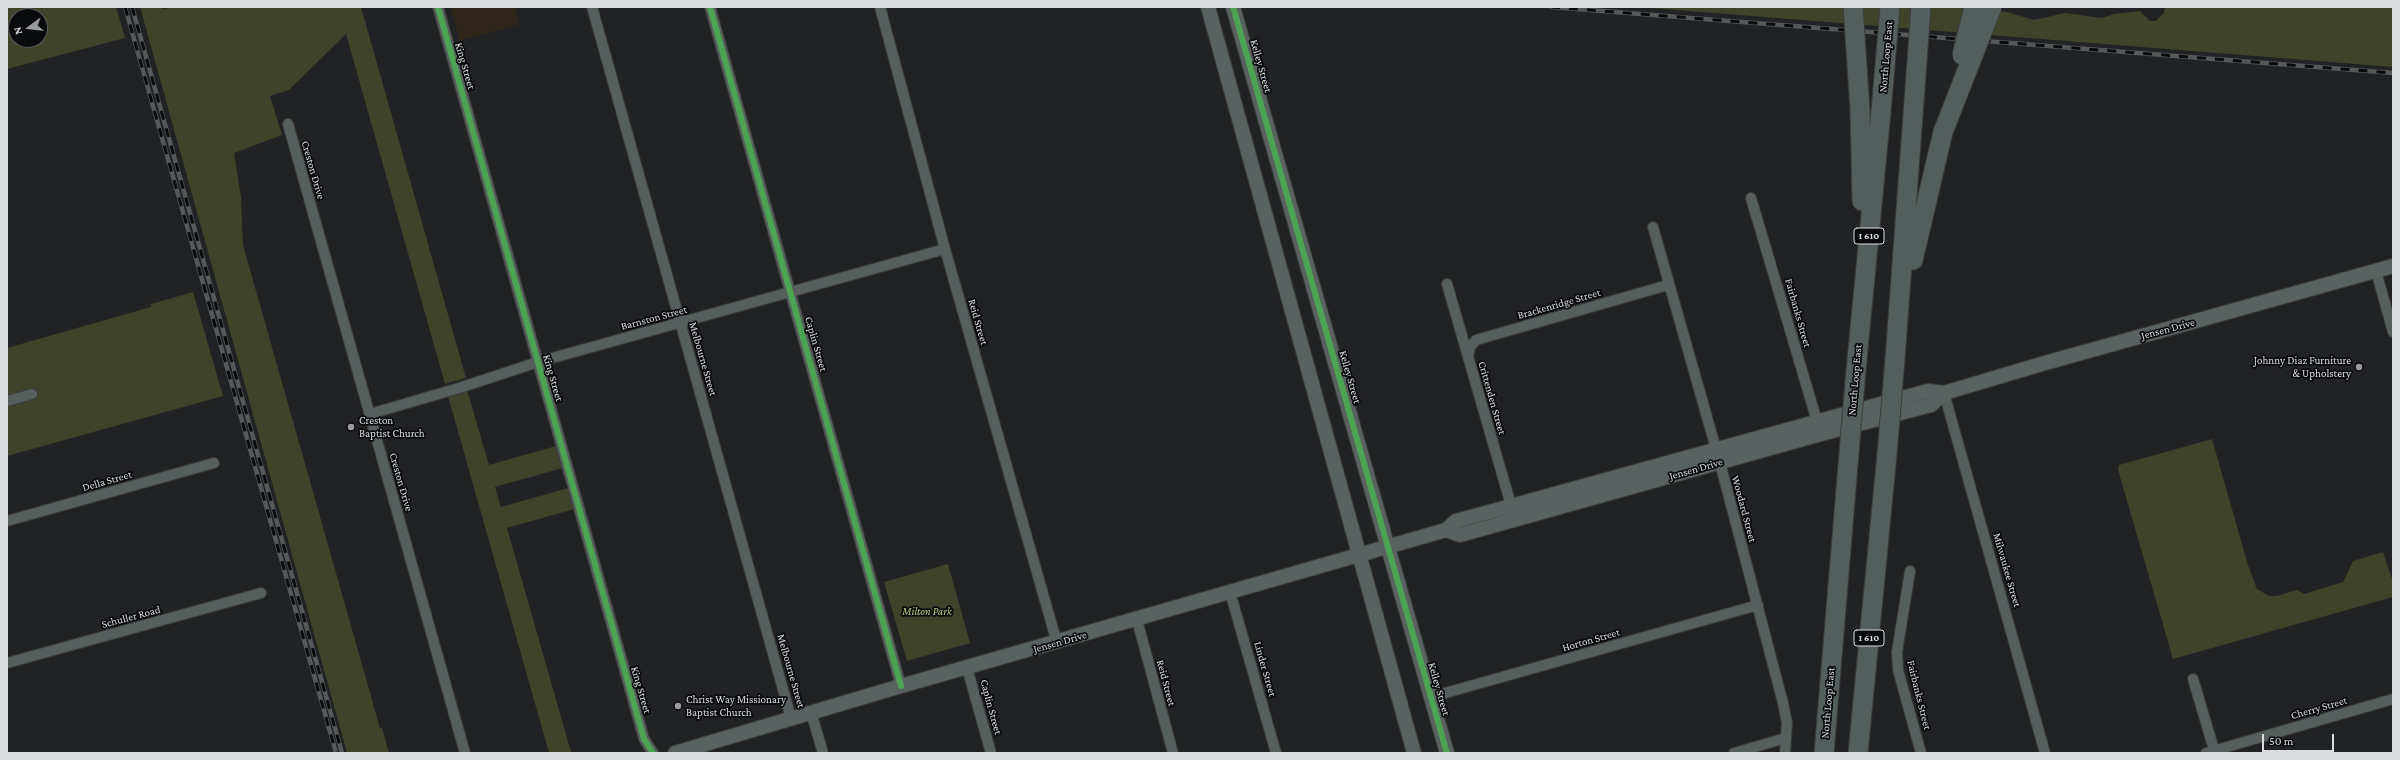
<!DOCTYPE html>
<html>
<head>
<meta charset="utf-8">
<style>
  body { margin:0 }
  #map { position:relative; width:2400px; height:760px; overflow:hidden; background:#212224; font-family:"Crimson Pro",serif }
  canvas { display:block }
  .frame { position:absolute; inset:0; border:8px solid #dadcde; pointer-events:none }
  .north { position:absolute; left:8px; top:8px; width:40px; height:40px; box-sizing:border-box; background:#0a0b0d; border:1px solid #5d5f61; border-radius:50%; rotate:255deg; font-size:11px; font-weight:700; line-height:16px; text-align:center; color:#dadcde }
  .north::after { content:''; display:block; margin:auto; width:14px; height:18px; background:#999b9d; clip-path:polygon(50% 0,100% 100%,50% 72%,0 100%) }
  .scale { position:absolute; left:2262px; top:734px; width:72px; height:18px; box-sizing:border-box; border:2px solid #dadcde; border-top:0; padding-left:5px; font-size:12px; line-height:14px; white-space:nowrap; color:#dadcde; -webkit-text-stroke:3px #0a0b0d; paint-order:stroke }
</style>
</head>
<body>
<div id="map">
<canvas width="2400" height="760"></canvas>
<div class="frame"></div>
<div class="north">N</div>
<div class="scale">50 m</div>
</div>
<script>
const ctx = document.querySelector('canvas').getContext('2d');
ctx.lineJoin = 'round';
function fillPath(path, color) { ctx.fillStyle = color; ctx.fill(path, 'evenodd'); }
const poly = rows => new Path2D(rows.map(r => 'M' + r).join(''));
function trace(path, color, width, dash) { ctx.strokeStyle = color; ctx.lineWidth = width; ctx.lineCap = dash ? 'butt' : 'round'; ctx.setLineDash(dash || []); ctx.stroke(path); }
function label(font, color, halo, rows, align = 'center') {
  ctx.font = font + ' "Crimson Pro",serif'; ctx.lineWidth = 3.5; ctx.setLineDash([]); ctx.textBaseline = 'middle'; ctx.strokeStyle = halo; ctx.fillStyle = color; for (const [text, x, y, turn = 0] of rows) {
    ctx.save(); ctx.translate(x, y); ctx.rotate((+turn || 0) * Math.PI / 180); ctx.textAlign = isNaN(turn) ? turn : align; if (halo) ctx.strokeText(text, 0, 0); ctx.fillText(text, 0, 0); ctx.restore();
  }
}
fillPath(poly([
  [451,7,515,7,520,24,460,41]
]), '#2f261a');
fillPath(poly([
  [7,7,41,7,41,9,47,7,116,7,125,38,7,69],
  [16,16,40,16,40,40,16,40],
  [140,7,162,7,163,9,177,7,361,7,466,378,445,384,346,34,289,90,270,96,282,135,234,153,241,197,243,245,380,728,382,728,389,753,347,753],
  [1638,7,1966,7,2007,12,2034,20,2065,13,2102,18,2114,14,2140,11,2150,21,2156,21,2164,13,2165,7,2393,7,2393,67],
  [193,292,223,396,7,456,7,348,151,307,151,304],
  [467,390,489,465,556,446,563,468,495,487,501,507,568,488,574,509,507,528,571,752,567,753,549,753,448,396],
  [2212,439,2248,565,2257,589,2269,596,2276,596,2297,590,2304,594,2343,582,2353,561,2383,552,2393,582,2393,597,2173,659,2118,470,2119,465],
  [948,564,970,643,907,661,884,582]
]), '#3e4329');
const street = poly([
  [438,7,644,739,653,753],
  [592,7,791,718],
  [710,7,901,686],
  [880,7,945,249,1057,643],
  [288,124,465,753],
  [1751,198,1819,428],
  [1653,227,1720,463,1783,703,1787,723,1785,753],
  [2376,271,2393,332],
  [1447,284,1513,512],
  [1468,358,1470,347,1476,340,1668,285],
  [1944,393,2045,753],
  [7,401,32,394],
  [370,414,459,388,538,362,945,249],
  [7,521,214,463],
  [1910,571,1897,652,1898,670,1921,753],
  [1230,592,1276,753],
  [1137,620,1173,753],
  [7,663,261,593],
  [967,668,991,753],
  [2193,679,2215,753],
  [1431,697,1758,605],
  [811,712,823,753],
  [1734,753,1786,738],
  [2206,753,2393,699]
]);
const secondary = poly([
  [1208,7,1414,753],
  [1233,7,1447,753],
  [1446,530,1460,535,1821,434,1931,405,1944,393,2045,363,2393,266],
  [675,753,901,686,1446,530,1456,521,1511,506,1928,391,1944,393]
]);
const highway = poly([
  [1860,110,1862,201],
  [1913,260,1943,132],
  [1895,359,1913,115],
  [1856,370,1881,112],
  [1824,753,1848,465],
  [1858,753,1887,454]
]);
trace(street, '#3c3c3d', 12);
trace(secondary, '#3c3c3d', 16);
trace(highway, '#3c3c3d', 21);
trace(street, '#575f5e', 10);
trace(secondary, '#596261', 14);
trace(highway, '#545e5d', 19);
const rail = poly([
  [125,7,336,753],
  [132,7,342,753],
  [1551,7,2393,73]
]);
trace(rail, '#55595a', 4.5);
trace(rail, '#0a0b0d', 3, [9]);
const highwayBridge = poly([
  [1853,7,1860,110],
  [1962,55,1974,7],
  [1881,112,1890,7],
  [1913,115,1921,7],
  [1943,132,1992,7],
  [1887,454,1895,359],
  [1848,465,1856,370]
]);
trace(highwayBridge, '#3c3c3d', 21, []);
trace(highwayBridge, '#545e5d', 19);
trace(poly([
  [438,7,644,739,653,753],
  [710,7,901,686],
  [1233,7,1447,753]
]), '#4ca352', 6);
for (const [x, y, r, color] of [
  [2359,367,4,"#999b9d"],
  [351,427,4,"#999b9d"],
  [678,706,4,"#999b9d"]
]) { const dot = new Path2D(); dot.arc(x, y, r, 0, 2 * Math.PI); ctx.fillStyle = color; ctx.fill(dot); trace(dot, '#0a0b0d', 1.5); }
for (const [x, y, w] of [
  [1869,236,30],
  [1869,638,30]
]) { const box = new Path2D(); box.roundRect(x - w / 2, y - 8, w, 16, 3); ctx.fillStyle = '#0a0b0d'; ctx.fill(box); trace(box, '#dadcde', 1); }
label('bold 10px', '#dadcde', null, [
  ["I 610",1869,236],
  ["I 610",1869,638]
]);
label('11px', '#dadcde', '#0a0b0d', [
  ["North Loop East",1886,57,-85],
  ["King Street",465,66,74],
  ["Kelley Street",1261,66,74],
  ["Creston Drive",313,170,74],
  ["Brackenridge Street",1559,304,-16],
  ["Fairbanks Street",1798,313,74],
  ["Barnston Street",654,318,-15],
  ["Reid Street",978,322,74],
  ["Jensen Drive",2168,329,-15],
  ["Caplin Street",816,344,74],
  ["Melbourne Street",703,359,74],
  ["Kelley Street",1350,377,74],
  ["King Street",553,378,74],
  ["North Loop East",1855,380,-85],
  ["Crittenden Street",1492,398,74],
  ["Jensen Drive",1696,469,-16],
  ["Della Street",107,481,-16],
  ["Creston Drive",401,482,74],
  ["Woodard Street",1744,509,75],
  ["Milwaukee Street",2007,570,74],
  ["Schuller Road",131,617,-15],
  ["Horton Street",1591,640,-16],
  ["Jensen Drive",1060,642,-16],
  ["Linder Street",1265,669,74],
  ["Melbourne Street",791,671,74],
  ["Reid Street",1166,683,75],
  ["Kelley Street",1439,689,74],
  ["King Street",641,690,74],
  ["Fairbanks Street",1919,695,76],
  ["North Loop East",1828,703,-85],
  ["Caplin Street",991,707,75],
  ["Cherry Street",2319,708,-16]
]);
label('11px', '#dadcde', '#0a0b0d', [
  ["Johnny Diaz Furniture",2351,361,"right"],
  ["& Upholstery",2351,374,"right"],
  ["Creston",359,421],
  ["Baptist Church",359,434],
  ["Christ Way Missionary",686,700],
  ["Baptist Church",686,713]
], 'left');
label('italic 11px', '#bdcd85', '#0a0b0d', [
  ["Milton Park",927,612]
]);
</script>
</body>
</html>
